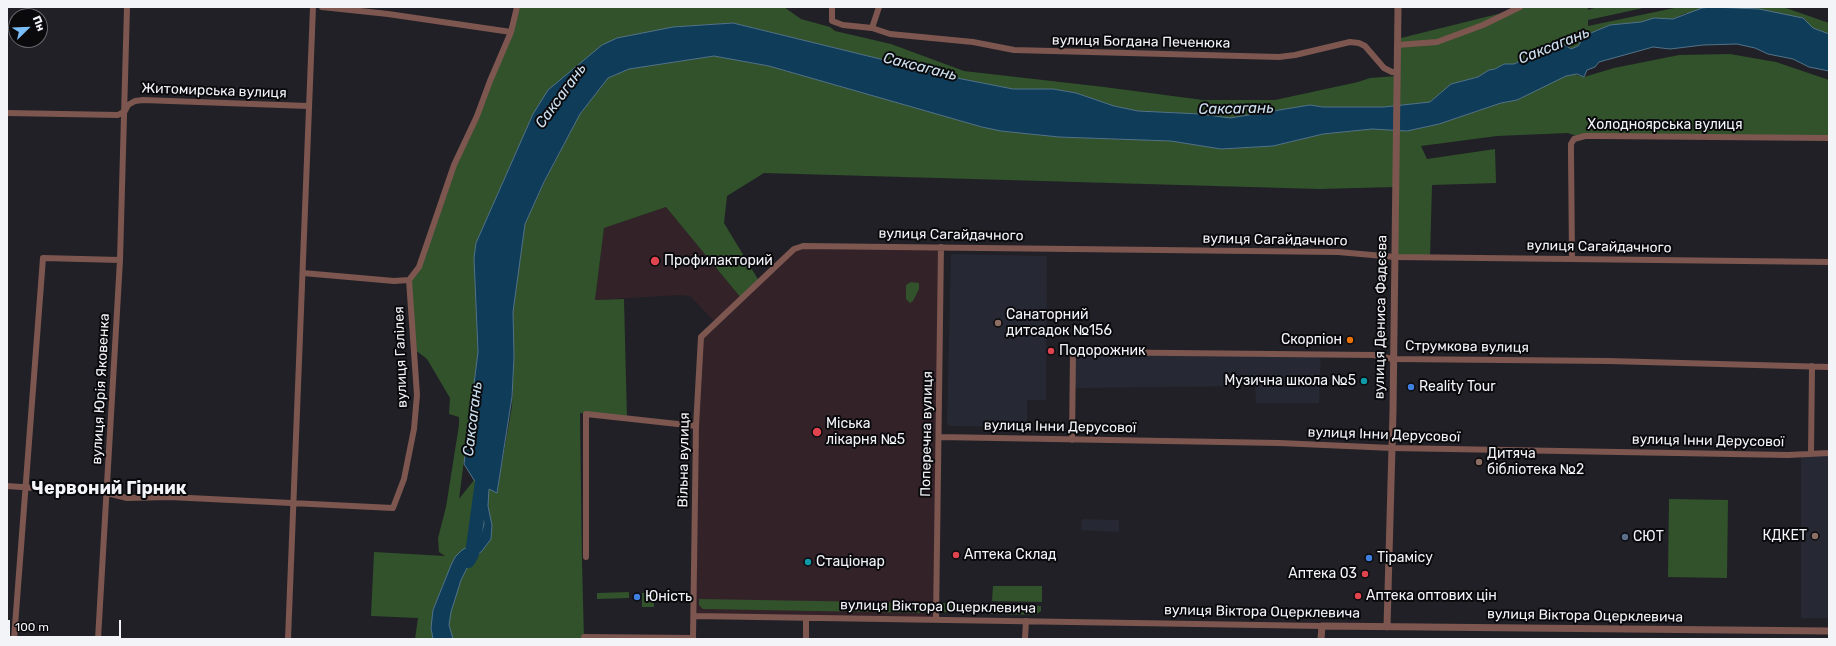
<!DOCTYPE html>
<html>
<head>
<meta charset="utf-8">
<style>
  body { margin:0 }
  #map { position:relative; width:1836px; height:646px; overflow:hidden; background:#202026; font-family:Rubik,sans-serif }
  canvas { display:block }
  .frame { position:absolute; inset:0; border:8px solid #f3f4f8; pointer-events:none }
  .north { position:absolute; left:8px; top:8px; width:40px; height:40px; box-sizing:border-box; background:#0a0a0d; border:1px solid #67686b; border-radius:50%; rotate:67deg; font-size:11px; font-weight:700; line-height:16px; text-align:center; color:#f3f4f8 }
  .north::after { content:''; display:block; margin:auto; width:14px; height:18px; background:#7abef8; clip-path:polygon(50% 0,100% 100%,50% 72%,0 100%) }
  .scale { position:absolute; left:8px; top:620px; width:113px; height:18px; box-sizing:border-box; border:2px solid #f3f4f8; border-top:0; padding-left:5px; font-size:12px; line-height:14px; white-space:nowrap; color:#f3f4f8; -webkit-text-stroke:3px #0a0a0d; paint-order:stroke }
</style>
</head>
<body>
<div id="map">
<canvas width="1836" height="646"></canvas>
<div class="frame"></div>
<div class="north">Пн</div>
<div class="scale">100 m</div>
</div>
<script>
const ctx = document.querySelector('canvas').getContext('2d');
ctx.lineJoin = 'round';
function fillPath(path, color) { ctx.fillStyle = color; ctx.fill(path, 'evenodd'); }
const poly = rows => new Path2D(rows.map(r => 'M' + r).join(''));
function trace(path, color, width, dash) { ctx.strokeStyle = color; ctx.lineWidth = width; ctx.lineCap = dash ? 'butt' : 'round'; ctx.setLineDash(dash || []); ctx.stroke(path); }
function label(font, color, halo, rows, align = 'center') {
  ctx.font = font + ' Rubik,sans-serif'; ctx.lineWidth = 4; ctx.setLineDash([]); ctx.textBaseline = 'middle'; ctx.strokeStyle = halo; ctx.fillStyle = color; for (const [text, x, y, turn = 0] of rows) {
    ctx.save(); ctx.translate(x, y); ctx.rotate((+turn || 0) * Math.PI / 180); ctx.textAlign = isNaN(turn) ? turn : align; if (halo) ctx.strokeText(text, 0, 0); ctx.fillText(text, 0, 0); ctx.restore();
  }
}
fillPath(poly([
  [951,254,1047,256,1046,400,1027,400,1027,427,950,426,947,424],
  [1073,352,1321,354,1319,403,1256,403,1255,386,1074,388],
  [1829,453,1829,618,1801,618,1801,454],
  [1082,519,1119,520,1119,532,1081,530]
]), '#262833');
fillPath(poly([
  [666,207,741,298,794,249,941,247,936,620,694,616,699,343,715,322,690,296,680,295,595,300,604,228]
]), '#342229');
fillPath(poly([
  [517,7,784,7,801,19,830,27,835,31,891,44,964,71,1104,87,1203,100,1275,100,1358,82,1370,78,1397,76,1397,39,1526,7,1588,7,1588,10,1597,7,1648,7,1588,20,1588,26,1679,7,1783,7,1829,23,1829,40,1686,13,1673,19,1654,18,1641,22,1610,25,1591,33,1578,46,1571,49,1565,45,1556,47,1552,46,1514,64,1504,64,1478,77,1451,84,1430,102,1384,107,1323,107,1310,105,1230,118,1200,114,1138,111,1114,106,1076,93,1053,89,1013,89,962,79,733,23,673,27,533,114,476,243,474,258,478,352,459,499,474,480,497,492,512,406,514,357,513,312,525,224,544,183,580,114,608,78,629,69,714,56,769,66,982,127,1001,131,1059,137,1171,141,1221,149,1273,146,1323,134,1372,129,1407,131,1439,124,1501,103,1517,100,1557,79,1572,74,1584,77,1614,68,1679,55,1730,54,1776,62,1829,80,1829,138,1579,137,1568,133,1497,136,1421,146,1427,159,1495,149,1496,183,1432,185,1430,258,1395,257,1396,187,1319,189,764,173,727,196,724,223,759,281,741,298,666,207,604,228,595,300,624,299,627,419,580,413,582,562,584,639,415,639,418,618,371,616,374,552,445,556,439,552,438,538,446,507,459,425,459,417,449,414,450,398,427,359,414,349,409,280,415,273,445,190,501,57],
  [911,282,919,283,919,289,913,301,910,303,906,299,906,285],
  [1669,499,1728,500,1727,578,1668,577],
  [993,586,1042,586,1042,602,992,601],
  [629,592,629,598,597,599,597,593],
  [654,592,654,607,642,607,642,593],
  [699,599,932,603,932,610,928,613,703,609,699,605],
  [939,603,981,604,981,613,939,612],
  [987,604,1041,606,1041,611,1035,615,990,614,987,611]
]), '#31522b');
const water = poly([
  [1712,7,1759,9,1803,18,1813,28,1829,34,1829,71,1809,67,1793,59,1768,54,1755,48,1737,44,1703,45,1670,49,1653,47,1599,62,1595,67,1587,70,1584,77,1577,74,1566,76,1517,100,1501,103,1439,124,1407,131,1372,129,1323,134,1273,146,1221,149,1171,141,1059,137,1001,131,982,127,769,66,714,56,629,69,608,78,580,114,544,182,525,224,513,312,514,357,512,397,497,493,489,489,488,506,492,525,491,539,482,551,471,560,461,580,451,612,449,625,453,639,433,639,431,628,433,610,451,565,455,557,462,550,479,541,484,524,479,483,474,480,464,464,478,352,474,258,476,243,533,114,548,90,602,45,617,38,673,27,733,23,962,79,1013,89,1053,89,1076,93,1114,106,1138,111,1200,114,1230,118,1310,105,1323,107,1384,107,1430,102,1451,84,1478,77,1489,70,1495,69,1504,64,1514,64,1552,46,1556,47,1565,45,1571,49,1578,46,1584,37,1591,33,1610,25,1641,22,1654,18,1673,19,1702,8,1712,7]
]);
fillPath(water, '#0e3c59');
trace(water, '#537389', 1);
trace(poly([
  [468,561,472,554,483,475]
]), '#0e3c59', 14);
trace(poly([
  [322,7,388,14,511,32],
  [832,7,832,21,843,25,872,28],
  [879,7,872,28,890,34,973,42,1014,50,1279,57,1295,55,1350,42,1359,43,1365,46,1384,68,1392,72,1397,72],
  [1397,45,1437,42,1483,25,1520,7],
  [7,113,118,115,125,111,128,105,135,101,143,100,308,106],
  [1572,258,1571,153,1571,144,1574,139,1585,136,1598,136,1829,138],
  [303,273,394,281,409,280],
  [409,280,419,267,454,165,477,116,490,81,511,32,517,7],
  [939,437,1279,443,1392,448,1788,455,1829,453],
  [1072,440,1073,352,1374,355,1393,359,1609,361,1829,367],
  [1811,453,1812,366],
  [7,486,107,493,127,498,169,497,393,508,404,479,414,429,417,395,409,280],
  [586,557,586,414,696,426],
  [694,616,1322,626],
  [806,618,806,639],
  [936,620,941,247],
  [14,639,43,258,120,260],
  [98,639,120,260,127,7],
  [288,639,313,7],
  [584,639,584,637,693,638],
  [693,639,696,426,701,337,794,249,803,246,1338,252,1395,257,1829,262],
  [1025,639,1026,621]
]), '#7c564f', 6);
trace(poly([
  [1387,627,1393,411,1398,7],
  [1321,639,1322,626,1829,631]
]), '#7c564f', 7);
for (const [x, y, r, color] of [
  [655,261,5,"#e0444e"],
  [998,323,4,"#8d6e63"],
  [1350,340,4,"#e8710a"],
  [1051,351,4,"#e0444e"],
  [1364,381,4,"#0f9aa8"],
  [1411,387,4,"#3f7fe0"],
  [817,432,5,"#e0444e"],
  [1479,462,4,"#8d6e63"],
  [1815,536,4,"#8d6e63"],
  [1625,537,4,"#5c6f8a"],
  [956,555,4,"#e0444e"],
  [1369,558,4,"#3f7fe0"],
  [808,562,4,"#0f9aa8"],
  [1365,574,4,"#e0444e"],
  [1358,596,4,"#e0444e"],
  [637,597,4,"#3f7fe0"]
]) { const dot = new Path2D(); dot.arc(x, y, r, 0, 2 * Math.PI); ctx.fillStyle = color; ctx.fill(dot); trace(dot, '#0a0a0d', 1.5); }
label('14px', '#f3f4f8', '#0a0a0d', [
  ["вулиця Богдана Печенюка",1141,42,1],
  ["Житомирська вулиця",214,91,2],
  ["Холодноярська вулиця",1665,125],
  ["вулиця Сагайдачного",951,235,1],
  ["вулиця Сагайдачного",1275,240,1],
  ["вулиця Сагайдачного",1599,247,1],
  ["вулиця Дениса Фадєєва",1381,317,-89],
  ["Струмкова вулиця",1467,347,1],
  ["вулиця Галілея",401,357,-92],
  ["вулиця Юрія Яковенка",101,389,-87],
  ["вулиця Інни Дерусової",1060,427,1],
  ["Поперечна вулиця",927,434,-89],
  ["вулиця Інни Дерусової",1384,435,2],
  ["вулиця Інни Дерусової",1708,441,1],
  ["Вільна вулиця",684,460,-89],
  ["вулиця Віктора Оцерклевича",938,607,1],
  ["вулиця Віктора Оцерклевича",1262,612,1],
  ["вулиця Віктора Оцерклевича",1585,616,1]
]);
label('14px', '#f3f4f8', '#0a0a0d', [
  ["Профилакторий",664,261],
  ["Санаторний",1006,315],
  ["дитсадок №156",1006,331],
  ["Скорпіон",1342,340,"right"],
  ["Подорожник",1059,351],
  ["Музична школа №5",1356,381,"right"],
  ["Reality Tour",1419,387],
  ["Міська",826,424],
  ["лікарня №5",826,440],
  ["Дитяча",1487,454],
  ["бібліотека №2",1487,470],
  ["КДКЕТ",1807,536,"right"],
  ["СЮТ",1633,537],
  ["Аптека Склад",964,555],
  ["Тірамісу",1377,558],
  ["Стаціонар",816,562],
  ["Аптека 03",1357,574,"right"],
  ["Аптека оптових цін",1366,596],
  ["Юність",645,597]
], 'left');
label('italic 15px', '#cde0f0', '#0a0a0d', [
  ["Саксагань",1554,46,-22],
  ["Саксагань",920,67,14],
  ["Саксагань",561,96,-54],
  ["Саксагань",1236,109,-1],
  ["Саксагань",473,419,-83]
]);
label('bold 18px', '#f3f4f8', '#0a0a0d', [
  ["Червоний Гірник",109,489]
]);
</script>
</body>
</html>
